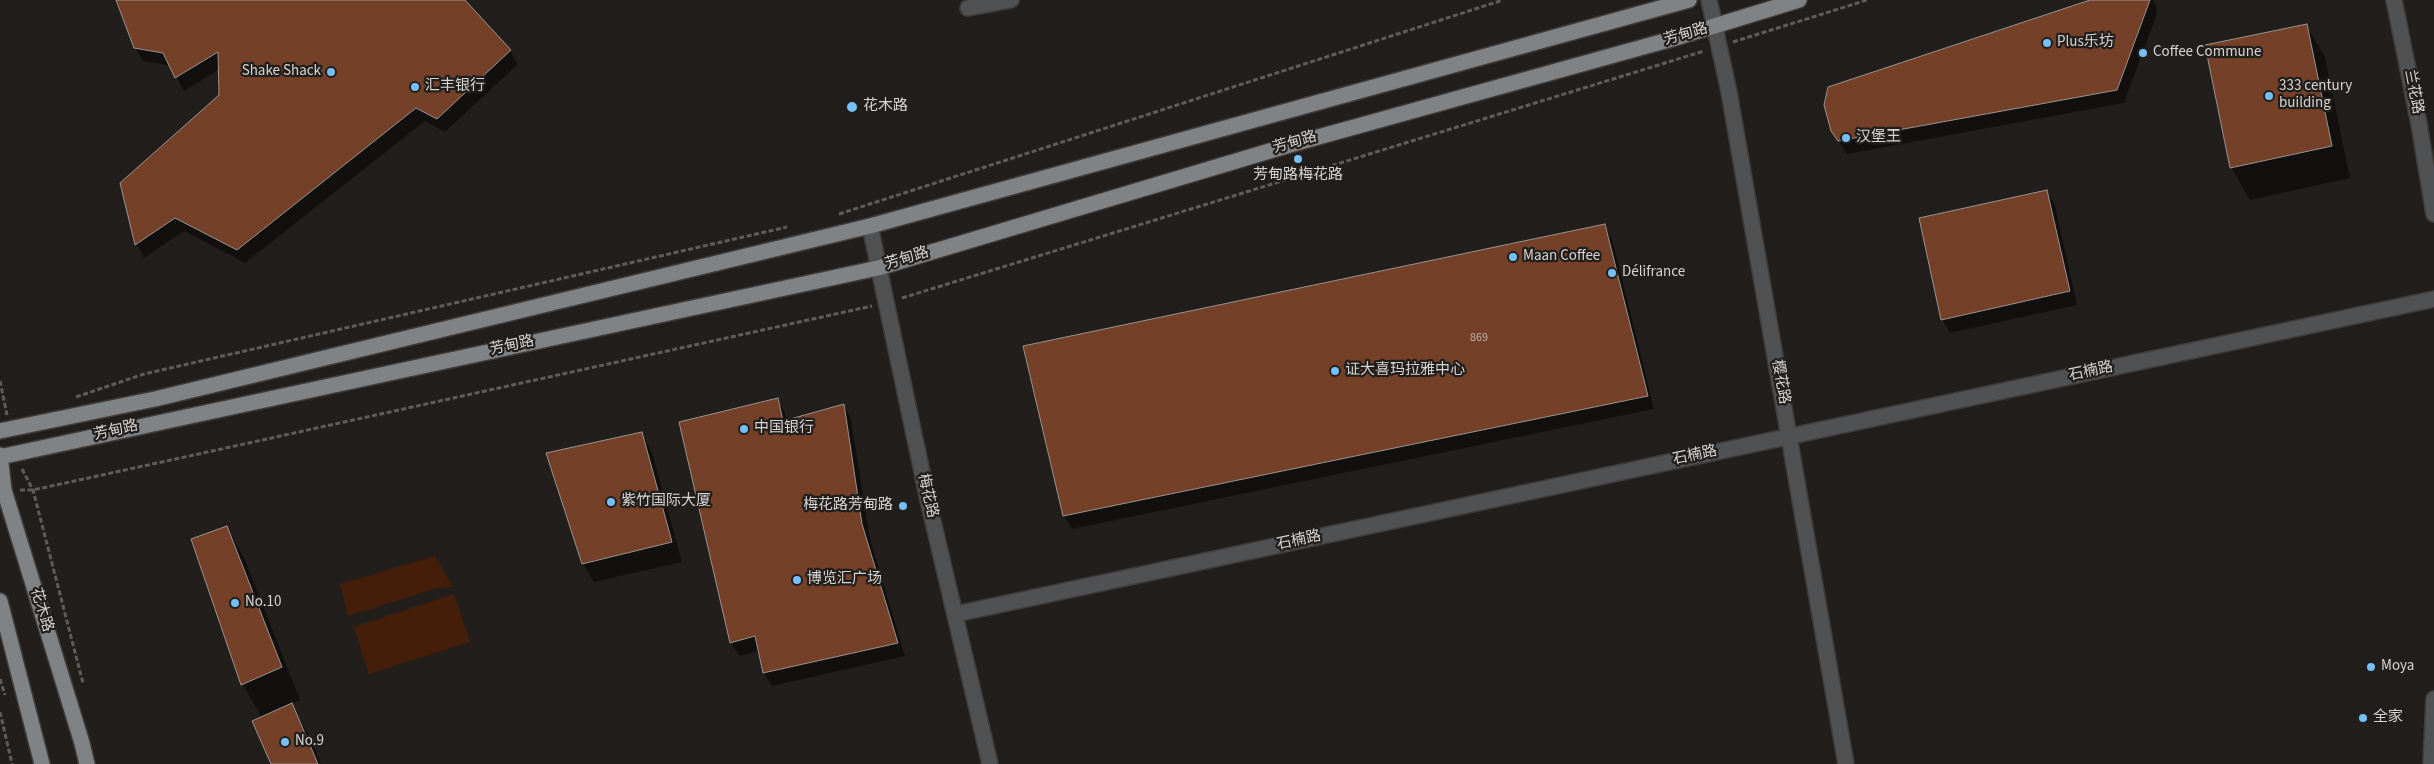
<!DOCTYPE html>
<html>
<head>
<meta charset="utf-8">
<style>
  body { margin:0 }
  canvas { display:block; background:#221e1c }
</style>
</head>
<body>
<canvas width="2434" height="764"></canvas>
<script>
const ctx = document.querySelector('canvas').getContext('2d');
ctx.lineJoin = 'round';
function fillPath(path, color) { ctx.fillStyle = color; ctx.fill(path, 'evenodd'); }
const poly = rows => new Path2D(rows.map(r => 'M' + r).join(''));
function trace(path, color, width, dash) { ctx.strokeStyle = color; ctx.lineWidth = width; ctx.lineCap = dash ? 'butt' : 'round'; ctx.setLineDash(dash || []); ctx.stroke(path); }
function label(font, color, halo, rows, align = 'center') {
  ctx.font = font + ' "Source Sans 3","Noto Sans SC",sans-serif'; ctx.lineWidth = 4.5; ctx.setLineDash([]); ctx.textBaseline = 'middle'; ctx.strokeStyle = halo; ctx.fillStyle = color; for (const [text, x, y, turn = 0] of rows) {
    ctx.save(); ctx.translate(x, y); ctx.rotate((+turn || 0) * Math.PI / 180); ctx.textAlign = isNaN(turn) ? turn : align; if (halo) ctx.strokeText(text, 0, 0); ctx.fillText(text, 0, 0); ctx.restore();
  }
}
fillPath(poly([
  [435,556,453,587,437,588,348,616,340,584],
  [454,594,470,642,369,674,354,627]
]), '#451e09');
fillPath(poly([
  [118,0,463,0,510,51,518,64,445,132,425,121,245,263,184,231,144,258,137,244,121,183,220,95,220,69,184,91,171,66,143,61,135,47],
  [2094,0,2153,0,2156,6,2157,14,2124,103,1847,154,1832,130],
  [2306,25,2325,57,2350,178,2250,200,2231,167],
  [2047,191,2055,205,2077,305,1950,333,1942,319],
  [1604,225,1612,239,1654,409,1072,529,1064,516],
  [777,399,785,413,787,421,844,405,851,419,870,539,905,656,772,686,764,673,759,651,739,656,731,642],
  [641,433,652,452,682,562,594,582,583,563],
  [227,527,245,560,300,700,291,704,310,737,321,764,272,764,262,718,243,685,192,540]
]), '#0007');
const building = poly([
  [116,0,465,0,511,50,437,119,416,108,237,250,175,218,135,245,120,183,219,95,218,52,175,78,163,53,134,48,116,0],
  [2090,0,2150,0,2117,90,1838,141,1831,131,1824,105,1828,87,2090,0],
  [2307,24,2332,146,2230,168,2205,45,2307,24],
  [2047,190,2070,291,1941,320,1919,218,2047,190],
  [1605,224,1648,396,1063,516,1023,346,1605,224],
  [778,398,783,421,844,404,862,524,898,643,763,673,755,636,730,643,679,422,778,398],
  [642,432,672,542,582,564,546,453,642,432],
  [227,526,282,667,241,685,191,539,227,526],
  [292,703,318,764,271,764,252,721,292,703]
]);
fillPath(building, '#744028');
trace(building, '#989391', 1);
const minor = poly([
  [1709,0,1729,92,1846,764],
  [2394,0,2419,124,2434,214],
  [968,8,1011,0],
  [870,226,927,496,990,764],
  [956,614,2434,299],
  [2431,764,2434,699]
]);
const major = poly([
  [0,431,155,399,870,226,1689,0],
  [0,455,4,490,82,743,87,764],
  [0,457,878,268,1293,144,1672,39,1799,0],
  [0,601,42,764]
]);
trace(minor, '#3f3b39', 18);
trace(major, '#3f3b39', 18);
trace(poly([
  [1733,42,1867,0],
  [839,214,1503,0],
  [902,298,1704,51],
  [0,381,7,415],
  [76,397,144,374,787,227],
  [22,469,33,490,83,683],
  [20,490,33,490,194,455,872,306],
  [0,679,5,695],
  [0,712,12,764]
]), '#5f5c5a', 3, [5, 2.5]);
trace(minor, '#505153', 15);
trace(major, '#808386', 15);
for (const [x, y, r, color] of [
  [2047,43,5,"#75c0f6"],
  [2143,53,5,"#75c0f6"],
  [331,72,5,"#75c0f6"],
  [415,87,5,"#75c0f6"],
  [2269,96,5,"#75c0f6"],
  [852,107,6,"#75c0f6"],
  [1846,138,5,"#75c0f6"],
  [1298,159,5,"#75c0f6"],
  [1513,257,5,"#75c0f6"],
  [1612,273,5,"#75c0f6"],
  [1335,371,5,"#75c0f6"],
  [744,429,5,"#75c0f6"],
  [611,502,5,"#75c0f6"],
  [903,506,5,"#75c0f6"],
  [797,580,5,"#75c0f6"],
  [235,603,5,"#75c0f6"],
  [2371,667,5,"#75c0f6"],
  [2363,718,5,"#75c0f6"],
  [285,742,5,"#75c0f6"]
]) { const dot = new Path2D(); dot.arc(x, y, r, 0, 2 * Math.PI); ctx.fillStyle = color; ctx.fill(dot); trace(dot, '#221e1c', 2); }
label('12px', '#beafa8', null, [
  ["869",1479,338]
]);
label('15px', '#d6d4d2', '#221e1c', [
  ["芳甸路",1686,35,-16],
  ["兰花路",2413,92,79],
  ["芳甸路",1295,143,-16],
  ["芳甸路",907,259,-17],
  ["芳甸路",512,346,-12],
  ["石楠路",2091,372,-12],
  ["樱花路",1780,382,80],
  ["芳甸路",116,431,-13],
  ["石楠路",1695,456,-12],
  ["梅花路",927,496,77],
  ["石楠路",1299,541,-12],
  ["花木路",41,610,73]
]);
label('15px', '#d6d4d2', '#221e1c', [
  ["Plus乐坊",2057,43],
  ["Coffee Commune",2153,53],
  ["Shake Shack",321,72,"right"],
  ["汇丰银行",425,87],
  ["333 century",2279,87],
  ["building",2279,104],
  ["花木路",863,107],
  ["汉堡王",1856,138],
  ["芳甸路梅花路",1298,176,"center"],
  ["Maan Coffee",1523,257],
  ["Délifrance",1622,273],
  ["证大喜玛拉雅中心",1345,371],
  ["中国银行",754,429],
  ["紫竹国际大厦",621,502],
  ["梅花路芳甸路",893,506,"right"],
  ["博览汇广场",807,580],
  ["No.10",245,603],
  ["Moya",2381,667],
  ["全家",2373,718],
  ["No.9",295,742]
], 'left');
</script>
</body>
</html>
